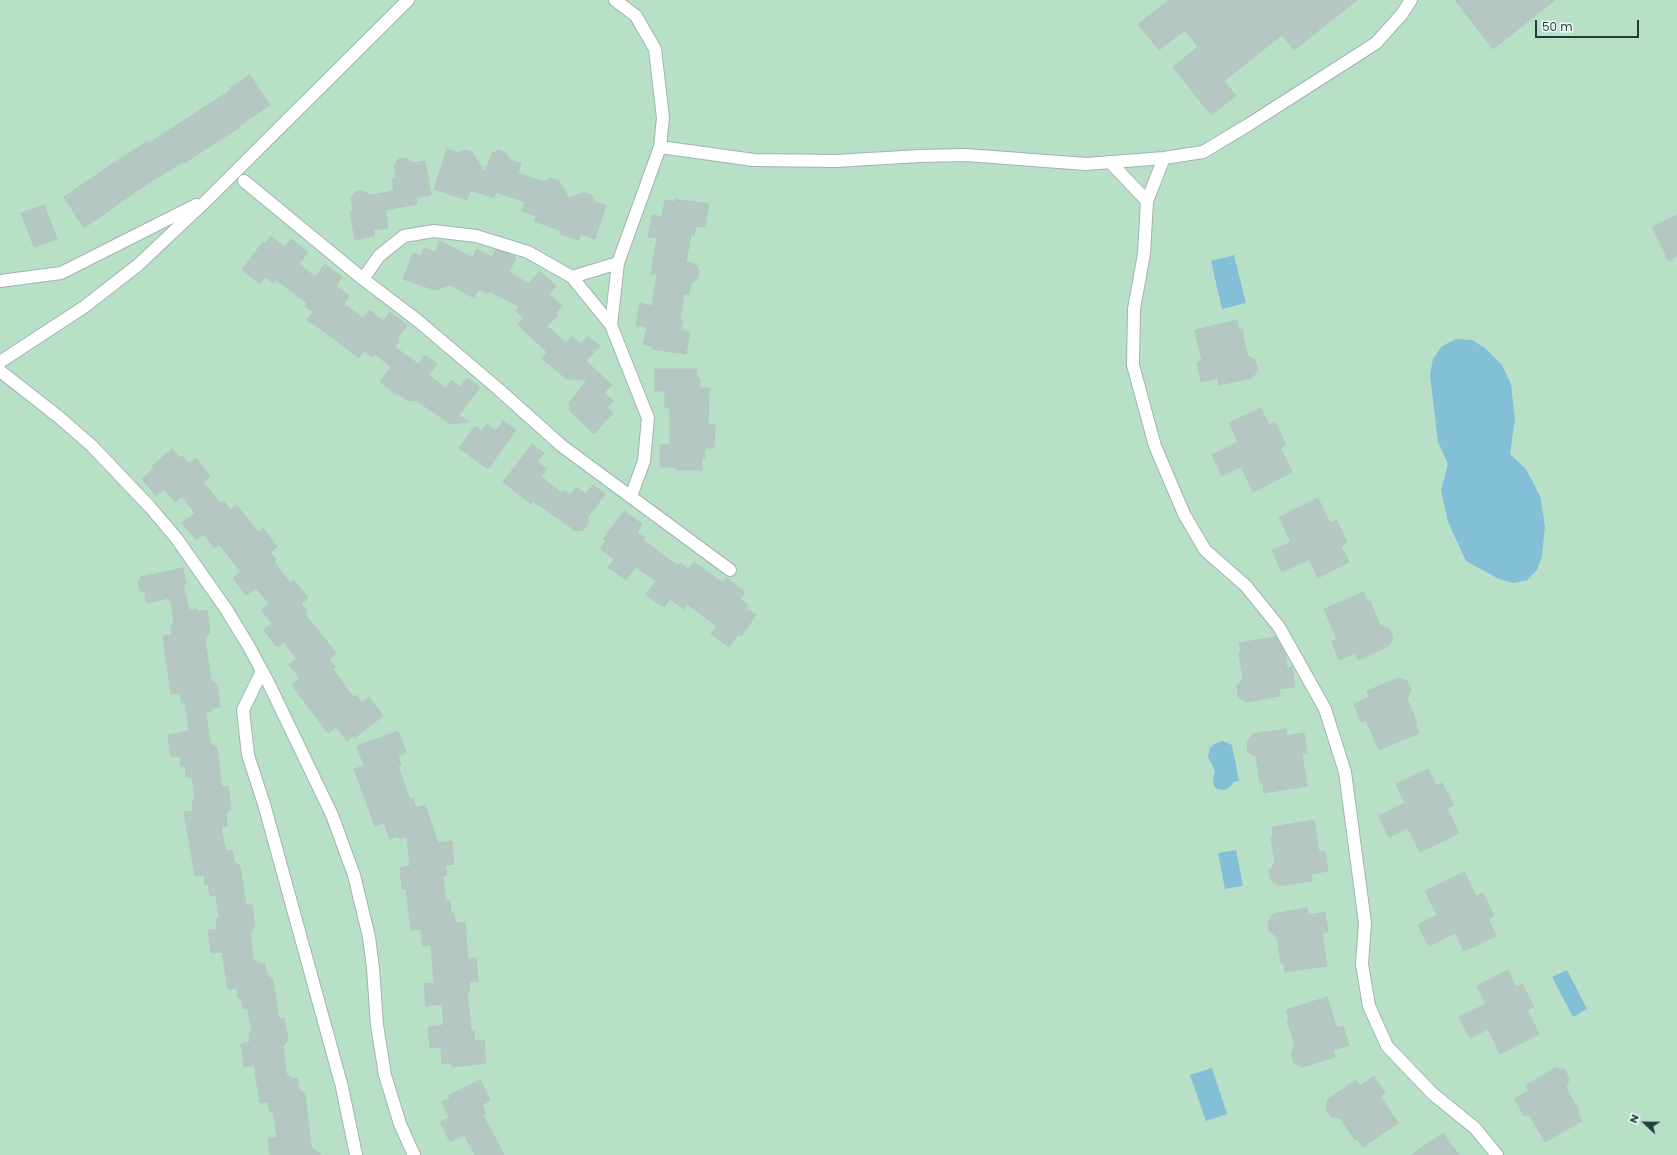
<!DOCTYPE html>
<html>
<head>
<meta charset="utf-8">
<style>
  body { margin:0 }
  #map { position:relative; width:1677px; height:1155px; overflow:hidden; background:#e0ece9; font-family:Poppins,sans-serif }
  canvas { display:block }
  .north { position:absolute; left:1625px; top:1103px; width:40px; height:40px; -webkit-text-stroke:3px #f1f9f6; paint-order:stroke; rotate:292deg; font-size:11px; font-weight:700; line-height:16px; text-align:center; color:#1f3e3a }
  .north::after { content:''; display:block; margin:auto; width:14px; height:18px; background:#1f3e3a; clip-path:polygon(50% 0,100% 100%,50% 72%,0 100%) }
  .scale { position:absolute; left:1535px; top:20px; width:104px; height:18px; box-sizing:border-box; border:2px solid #1f3e3a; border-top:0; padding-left:5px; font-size:12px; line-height:14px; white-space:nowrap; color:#1f3e3a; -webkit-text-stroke:3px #f1f9f6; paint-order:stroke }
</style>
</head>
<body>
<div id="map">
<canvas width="1677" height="1155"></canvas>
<div class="north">N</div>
<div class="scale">50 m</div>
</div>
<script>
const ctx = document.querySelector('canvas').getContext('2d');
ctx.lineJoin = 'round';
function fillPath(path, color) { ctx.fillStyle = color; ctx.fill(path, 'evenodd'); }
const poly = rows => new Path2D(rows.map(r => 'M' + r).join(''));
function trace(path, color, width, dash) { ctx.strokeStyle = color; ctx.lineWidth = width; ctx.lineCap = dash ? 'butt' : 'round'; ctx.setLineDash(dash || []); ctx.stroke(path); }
fillPath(poly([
  [0,0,1677,0,1677,1155,0,1155]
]), '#b7e0c7');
fillPath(poly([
  [1234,255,1246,303,1222,309,1211,261],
  [1456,339,1472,340,1485,348,1502,365,1511,384,1515,419,1510,454,1526,469,1540,496,1545,526,1542,556,1537,570,1527,580,1513,583,1499,579,1466,561,1448,522,1441,490,1448,464,1438,442,1430,375,1433,359,1442,346],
  [1223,741,1232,745,1239,781,1233,782,1231,786,1225,790,1217,789,1214,786,1213,778,1215,771,1208,757,1210,748,1214,744],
  [1236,850,1243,886,1225,889,1218,853],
  [1567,970,1587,1009,1573,1017,1552,977],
  [1212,1068,1227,1114,1206,1121,1190,1075]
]), '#83bfd7');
const building = poly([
  [1169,0,1357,0,1294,50,1282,35,1224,81,1236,96,1211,115,1173,67,1198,47,1185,30,1159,50,1138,24,1169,0],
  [1455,0,1555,0,1493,49,1455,0],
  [250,75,270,105,239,126,240,127,184,163,183,162,147,184,84,228,64,197,115,162,148,141,149,143,231,90,230,88,250,75],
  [447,149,458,153,465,150,472,152,485,173,492,153,499,150,506,153,510,160,521,163,518,173,544,182,551,178,558,180,569,198,584,192,591,195,595,202,606,205,595,239,581,234,579,240,560,234,561,231,534,221,536,216,522,211,525,202,496,192,494,198,470,190,467,200,434,189,447,149],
  [406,158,413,163,425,161,431,195,416,198,417,204,385,210,388,228,373,230,374,236,355,240,350,212,353,211,351,198,356,192,364,191,370,195,394,191,392,179,396,179,394,165,399,159,406,158],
  [675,199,709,204,705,227,696,226,694,236,691,235,686,262,695,264,699,271,698,278,691,283,689,295,684,294,680,320,683,320,681,330,690,332,686,354,652,349,653,346,643,344,647,327,636,325,640,303,652,306,657,274,651,274,657,238,648,237,652,215,662,217,665,200,675,202,675,199],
  [44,205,57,239,34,247,21,213,44,205],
  [1677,215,1677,256,1669,261,1652,227,1677,215],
  [271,236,284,247,291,239,308,252,299,264,315,277,325,264,342,277,336,286,349,296,344,304,361,317,364,318,370,310,383,321,390,312,407,325,397,339,399,340,395,347,418,364,425,355,437,364,428,375,446,388,451,380,460,387,467,378,480,387,459,415,469,422,450,424,416,400,408,401,397,393,396,394,380,382,391,367,375,354,372,357,364,350,359,358,326,333,307,320,313,312,305,306,307,303,276,280,274,283,265,277,260,284,242,270,263,242,265,244,271,236],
  [440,241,473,258,477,249,492,257,496,250,510,254,516,258,509,272,529,284,540,271,556,286,549,294,562,306,556,313,558,315,547,326,566,343,572,336,581,344,588,336,600,346,586,361,612,385,604,393,613,401,607,408,613,413,594,434,570,411,569,403,587,380,567,379,541,358,547,352,518,325,524,318,516,311,520,307,489,291,488,294,479,289,474,298,450,285,435,290,403,279,413,253,421,256,424,248,435,252,440,241],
  [1237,320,1239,330,1242,329,1247,355,1255,360,1258,370,1252,378,1219,385,1218,378,1201,382,1197,362,1202,361,1195,330,1237,320],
  [655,369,697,369,697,378,700,378,700,388,709,388,708,425,715,425,714,448,705,448,705,458,702,458,702,470,676,470,676,467,660,467,660,445,670,445,670,408,665,408,665,391,655,391,655,369],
  [1261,408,1269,425,1275,422,1286,445,1280,448,1292,472,1253,492,1241,467,1222,476,1212,455,1238,442,1229,423,1261,408],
  [503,421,516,430,488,469,459,448,475,426,482,431,487,424,496,431,503,421],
  [532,444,544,453,537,462,547,469,541,477,562,493,564,490,571,495,576,487,586,494,593,485,605,494,588,517,588,524,583,530,576,531,533,501,531,504,503,482,532,444],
  [172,449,180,458,182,456,189,464,196,458,210,476,203,482,221,504,224,502,230,510,237,505,258,532,263,528,277,547,270,552,276,560,274,562,290,583,294,580,308,598,301,604,307,612,305,614,336,653,329,659,335,667,333,669,353,697,356,695,362,703,369,697,383,716,354,738,353,735,347,741,336,727,328,733,292,685,300,678,289,665,297,659,284,642,277,647,264,630,272,623,261,610,269,604,256,588,246,595,233,578,241,572,219,544,214,548,204,534,196,540,182,523,195,513,182,496,175,502,164,489,156,496,142,479,154,468,152,466,172,449],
  [1318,498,1330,523,1336,520,1347,542,1341,546,1349,562,1318,578,1309,559,1282,572,1272,551,1291,542,1279,517,1318,498],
  [624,511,642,524,637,532,645,538,643,540,678,566,680,563,688,569,694,562,723,583,727,578,745,592,740,599,748,605,746,608,756,615,741,636,738,634,729,647,711,634,717,626,687,604,684,609,670,599,664,607,646,595,656,581,636,567,626,580,608,567,614,559,600,549,606,541,603,539,624,511],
  [183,568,186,584,183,584,189,610,198,609,198,612,207,610,210,632,205,639,208,660,211,680,217,685,220,707,212,708,212,711,206,712,210,743,217,748,222,787,228,786,231,808,226,814,227,826,221,827,225,848,226,851,232,850,234,862,240,866,246,905,252,905,255,926,250,933,254,962,259,961,259,964,265,963,267,975,273,980,279,1019,284,1018,288,1040,283,1046,287,1076,290,1076,291,1079,297,1078,299,1089,305,1094,311,1147,321,1155,270,1155,268,1139,277,1137,273,1112,270,1112,268,1102,260,1103,254,1065,244,1067,241,1044,250,1042,249,1032,252,1032,248,1008,243,1009,241,998,238,998,237,988,228,989,222,952,211,953,208,930,217,929,216,919,219,918,216,895,210,896,208,884,205,885,204,875,195,876,184,812,193,811,192,800,195,800,192,777,186,777,185,766,181,766,180,756,171,757,168,735,189,731,185,703,182,703,180,693,171,694,168,672,163,636,172,635,171,625,174,624,171,601,170,601,169,598,146,603,145,593,139,590,138,582,141,577,183,568],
  [1364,592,1368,602,1370,601,1380,625,1389,629,1393,637,1389,646,1358,660,1355,653,1339,660,1332,641,1337,639,1324,609,1364,592],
  [1276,637,1285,652,1287,668,1292,667,1295,687,1279,689,1280,696,1246,702,1238,696,1237,686,1243,679,1239,653,1241,652,1239,643,1276,637],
  [1398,678,1407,681,1411,690,1407,699,1417,723,1415,724,1419,733,1379,750,1366,720,1361,722,1354,704,1369,697,1367,691,1398,678],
  [1286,729,1287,736,1304,733,1307,753,1302,754,1307,786,1264,793,1263,783,1260,783,1256,757,1248,752,1247,742,1253,734,1286,729],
  [398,731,406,752,398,756,401,765,398,766,410,800,413,798,416,808,425,805,438,843,452,841,454,864,445,865,447,875,443,876,446,901,450,901,451,913,454,913,455,923,465,922,468,959,476,958,478,981,469,982,470,992,467,993,470,1019,471,1031,474,1031,475,1041,484,1040,486,1063,452,1067,452,1063,442,1064,441,1047,430,1048,428,1027,444,1025,442,1004,426,1006,424,984,434,983,431,945,423,946,421,929,411,930,406,889,402,889,400,868,410,866,407,836,400,839,399,836,390,839,384,823,375,826,354,769,364,766,357,746,398,731],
  [1428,769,1436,786,1442,783,1454,805,1447,808,1459,833,1420,852,1408,828,1389,837,1379,816,1405,803,1396,784,1428,769],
  [1314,820,1319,852,1325,851,1328,871,1311,874,1312,881,1278,886,1271,880,1269,871,1275,863,1271,837,1273,837,1272,827,1314,820],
  [1464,872,1476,896,1483,893,1494,916,1488,919,1496,936,1464,951,1455,933,1429,946,1418,925,1437,915,1425,891,1464,872],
  [1307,908,1308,915,1325,912,1328,932,1322,933,1327,966,1285,972,1283,962,1281,963,1277,937,1269,931,1268,922,1273,914,1307,908],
  [1508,970,1516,987,1522,984,1534,1007,1527,1010,1539,1034,1500,1054,1488,1029,1470,1038,1459,1017,1486,1004,1477,986,1508,970],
  [1327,997,1337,1028,1343,1026,1349,1045,1333,1050,1335,1057,1302,1067,1294,1063,1291,1054,1295,1045,1287,1020,1290,1020,1286,1010,1327,997],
  [1555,1068,1565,1070,1569,1079,1566,1088,1579,1111,1577,1112,1582,1121,1545,1142,1529,1114,1524,1116,1514,1099,1529,1091,1526,1085,1555,1068],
  [1374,1076,1385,1093,1380,1096,1398,1123,1363,1147,1357,1139,1355,1140,1340,1118,1331,1117,1326,1109,1328,1099,1356,1080,1360,1086,1374,1076],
  [480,1080,490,1100,482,1105,486,1114,483,1115,504,1155,475,1155,464,1135,450,1142,440,1122,449,1118,442,1102,450,1098,449,1095,480,1080],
  [1443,1133,1459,1155,1411,1155,1443,1133]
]);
fillPath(building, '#b5c7c2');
trace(building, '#b2c7c1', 1);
const street = poly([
  [615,0,636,16,655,49,663,118,660,147,754,160,836,161,920,156,966,155,1086,164,1164,158,1203,152,1248,125,1376,43,1402,14,1411,0],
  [660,147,618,263,572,277,528,252,476,236,434,231,404,236,379,256,363,279,417,320,496,387,562,446,730,570],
  [1110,162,1147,201,1144,254,1134,309,1133,365,1155,446,1184,514,1205,550,1246,586,1279,627,1325,709,1345,772,1365,923,1362,964,1369,1006,1387,1046,1433,1094,1475,1128,1497,1155],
  [244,181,363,279],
  [1147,201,1164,158],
  [572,277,611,325,648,418,644,461,631,496],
  [0,281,61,273,196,205],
  [611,325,618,263],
  [0,362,84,307,138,265,208,199,408,0],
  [0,371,60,418,92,446,150,507,177,539,226,609,248,645,268,682,332,815,354,875,369,937,373,968,377,1025,385,1075,400,1124,414,1155],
  [262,671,243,710,248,755,264,804,342,1087,356,1155]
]);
trace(street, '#a2b4b1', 14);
trace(street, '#fff', 12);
</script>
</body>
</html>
